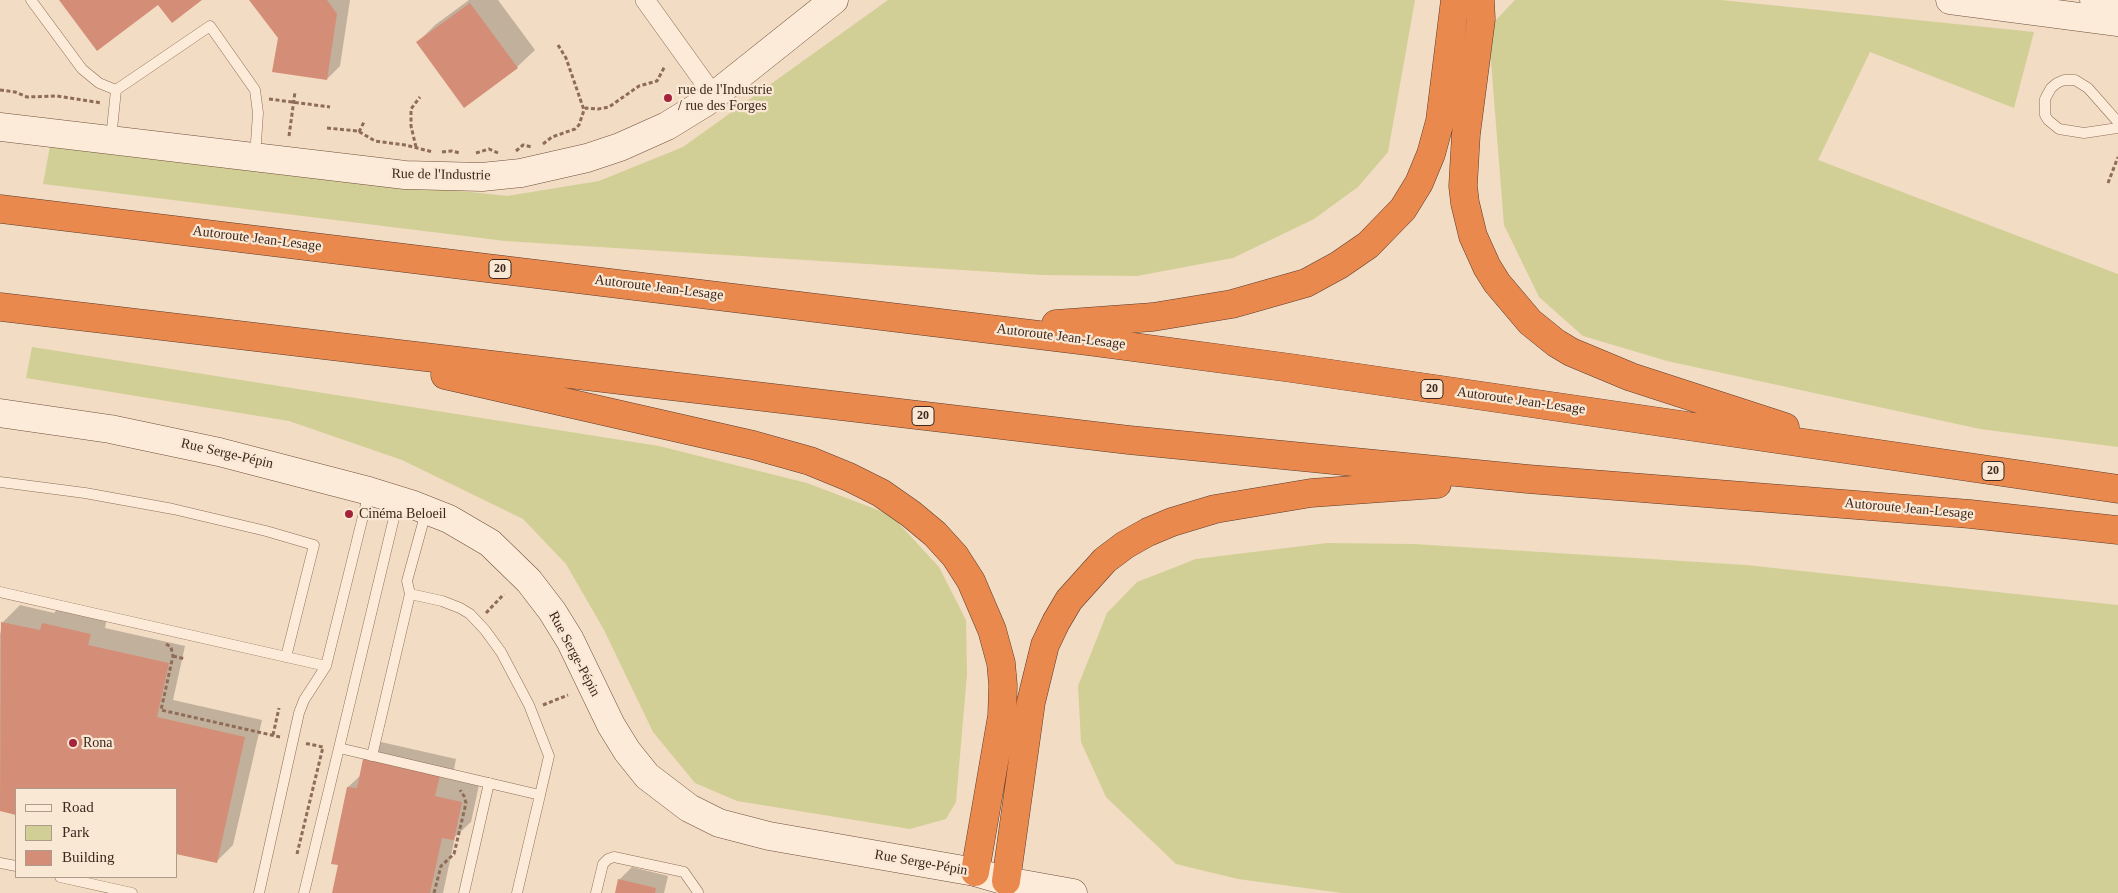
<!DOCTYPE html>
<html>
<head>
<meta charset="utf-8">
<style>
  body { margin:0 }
  #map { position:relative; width:2118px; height:893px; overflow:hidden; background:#f2dcc4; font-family:"Times New Roman",serif }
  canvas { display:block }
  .legend { position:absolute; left:15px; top:788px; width:162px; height:90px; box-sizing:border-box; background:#f9e8d4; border:1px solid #ae9b8b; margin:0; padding:6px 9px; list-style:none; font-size:15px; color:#3e271d }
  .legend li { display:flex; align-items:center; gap:10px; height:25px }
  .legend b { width:25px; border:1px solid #ae9b8b }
</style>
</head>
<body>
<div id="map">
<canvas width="2118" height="893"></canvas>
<ul class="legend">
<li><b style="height:6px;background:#fcebd8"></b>Road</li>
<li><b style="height:14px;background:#d2cf96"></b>Park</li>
<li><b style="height:14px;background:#d48d76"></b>Building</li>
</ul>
</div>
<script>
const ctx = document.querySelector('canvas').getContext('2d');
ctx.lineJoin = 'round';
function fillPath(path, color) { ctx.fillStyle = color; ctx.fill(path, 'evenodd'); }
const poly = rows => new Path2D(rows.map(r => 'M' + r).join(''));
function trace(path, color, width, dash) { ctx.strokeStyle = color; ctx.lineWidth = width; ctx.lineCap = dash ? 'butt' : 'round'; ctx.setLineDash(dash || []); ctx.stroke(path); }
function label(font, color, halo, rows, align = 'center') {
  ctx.font = font + ' "Times New Roman",serif'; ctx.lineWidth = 4.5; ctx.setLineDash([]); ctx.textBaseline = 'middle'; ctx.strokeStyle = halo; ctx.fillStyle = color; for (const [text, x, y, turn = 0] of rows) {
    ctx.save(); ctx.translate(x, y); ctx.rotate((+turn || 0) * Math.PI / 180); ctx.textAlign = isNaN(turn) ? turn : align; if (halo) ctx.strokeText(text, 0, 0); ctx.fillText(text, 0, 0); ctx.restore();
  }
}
fillPath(poly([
  [888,0,1415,0,1388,152,1358,187,1314,219,1233,258,1137,276,1041,275,505,241,43,184,50,146,507,196,599,181,683,147],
  [1515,0,1721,0,2034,32,2014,108,1870,52,1818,160,2118,274,2118,447,1980,429,1667,361,1583,336,1539,297,1504,225,1490,49,1494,22],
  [32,347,659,446,807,483,891,515,939,567,966,620,967,674,956,802,946,819,910,829,737,801,695,783,653,732,604,630,566,564,523,519,402,460,289,421,26,378],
  [1327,543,1414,544,1746,565,2118,605,2118,893,1342,893,1238,879,1176,864,1106,797,1081,742,1078,686,1107,613,1137,582,1196,559]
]), '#d2cf96');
fillPath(poly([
  [250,0,350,0,340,66,327,79,279,37],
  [469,0,498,0,535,50,517,67,418,42,435,25],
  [20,605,54,613,60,606,107,617,105,628,185,646,173,700,262,720,233,845,216,862,176,789,16,789,16,813,0,810,0,634,3,622],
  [381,742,456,759,452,779,479,785,471,822,455,837,443,893,333,893,340,864,332,863,348,787,361,775,364,760],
  [632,867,668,876,664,893,616,893,619,880]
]), '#0003');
fillPath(poly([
  [59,0,202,0,172,23,158,5,97,51],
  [249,0,327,0,337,14,327,80,272,72,278,38],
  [470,3,518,68,464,108,416,42],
  [1,622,40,630,42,623,91,634,88,645,169,663,157,717,245,737,217,863,176,854,176,789,16,789,16,815,0,811],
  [363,759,440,776,435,796,462,802,454,840,442,838,430,893,332,893,338,865,331,864,347,787,357,788],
  [618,879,656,888,655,893,615,893]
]), '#d48d76');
const lane = poly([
  [31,0,82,69,99,83,116,90],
  [2118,122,2088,88,2075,80,2064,80,2057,83,2051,88,2045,99,2045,115,2048,120,2059,129,2084,133,2118,128],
  [111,139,116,90,210,26,255,90,258,113,255,157],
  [0,482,85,493,173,509,266,531,314,545,286,657],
  [398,501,339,748,540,795,549,756,529,705,501,652,485,630,470,614,460,608,442,601,410,594],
  [0,592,326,666,369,492],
  [372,756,410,594,407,581,426,512],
  [0,863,16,866],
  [60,877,132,893],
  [259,893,299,713,304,700,326,666],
  [304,893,339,748],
  [464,893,489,783],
  [517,893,540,795],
  [596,893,603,864,608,859,614,857,684,872,698,892]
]);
const street = poly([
  [645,0,714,96]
]);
const secondary = poly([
  [1950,0,2118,22],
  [2094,0,2118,3],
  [0,127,405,175,482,177,521,173,587,158,620,147,667,126,706,102,834,0],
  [0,413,110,429,219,452,369,491,411,504,449,519,490,543,529,581,552,611,570,640,611,725,627,751,647,776,689,808,719,823,769,836,975,872,1006,881,1073,893]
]);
const highway = poly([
  [1480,0,1481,19,1466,134,1463,186,1465,203,1473,236,1487,267,1497,283,1530,322,1556,343,1571,352,1631,377,1785,427],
  [0,209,1088,341,1291,368,2118,489],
  [0,307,1129,440,1528,479,1970,514,2118,530],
  [1056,324,1153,317,1232,304,1306,283,1339,265,1368,245,1403,209,1419,183,1431,154,1440,121,1455,0],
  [445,375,753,445,810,461,849,477,881,493,911,514,935,534,955,556,971,581,992,630,1001,663,1003,685,1002,716,975,872],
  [1006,881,1031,702,1045,645,1056,622,1069,600,1105,560,1125,545,1148,532,1172,522,1215,509,1311,493,1437,484]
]);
trace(lane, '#8f6c58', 11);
trace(street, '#8f6c58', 20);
trace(secondary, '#714d3b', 29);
trace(highway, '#5d3b2c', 29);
trace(poly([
  [558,45,566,58,584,110],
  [0,90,15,92,27,97,57,96,102,103],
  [269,99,330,107],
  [327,128,358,131,375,141,405,145,433,152],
  [359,132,364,122],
  [289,136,295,92],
  [543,144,552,137,575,129,579,125,584,110,586,108,598,109,609,107,639,86,657,81,665,66],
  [416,147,411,126,411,109,420,97],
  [516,151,523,145,532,147],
  [442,152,452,151,460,153],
  [476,153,489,149,498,153],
  [2108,183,2118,157],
  [486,613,504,594],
  [166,644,171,647,173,656,161,710,280,737],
  [173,656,185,659],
  [543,705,568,695],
  [273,735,279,708],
  [297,854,323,747,304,743],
  [434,893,441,866,454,854,466,803,464,796,460,790]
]), '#8f6c58', 3, [4, 2.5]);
trace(lane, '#fcebd8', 10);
trace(street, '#fcebd8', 19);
trace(secondary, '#fcebd8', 28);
trace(highway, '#e9894d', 28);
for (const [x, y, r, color] of [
  [668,98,5,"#a5223a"],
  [349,514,5,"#a5223a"],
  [73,743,5,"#a5223a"]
]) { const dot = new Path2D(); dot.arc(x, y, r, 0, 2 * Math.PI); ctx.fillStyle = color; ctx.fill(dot); trace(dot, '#f9e8d4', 2); }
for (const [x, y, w] of [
  [500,269,22],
  [1432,389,22],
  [923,416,22],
  [1993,471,22]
]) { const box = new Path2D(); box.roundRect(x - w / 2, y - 9.5, w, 19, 4); ctx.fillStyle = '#f9e8d4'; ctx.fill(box); trace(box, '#3e271d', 1); }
label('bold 12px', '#3e271d', null, [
  ["20",500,269],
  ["20",1432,389],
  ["20",923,416],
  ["20",1993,471]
]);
label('14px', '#3e271d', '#f9e8d4', [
  ["rue de l'Industrie",678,90],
  ["/ rue des Forges",678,106],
  ["Cinéma Beloeil",359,514],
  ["Rona",83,743]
], 'left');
label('14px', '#3e271d', '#f9e8d4', [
  ["Rue de l'Industrie",441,175,1],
  ["Autoroute Jean-Lesage",257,239,7],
  ["Autoroute Jean-Lesage",659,288,7],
  ["Autoroute Jean-Lesage",1061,337,7],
  ["Autoroute Jean-Lesage",1521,401,8],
  ["Rue Serge-Pépin",227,454,13],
  ["Autoroute Jean-Lesage",1909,509,5],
  ["Rue Serge-Pépin",574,654,62],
  ["Rue Serge-Pépin",921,863,10]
]);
</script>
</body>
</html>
